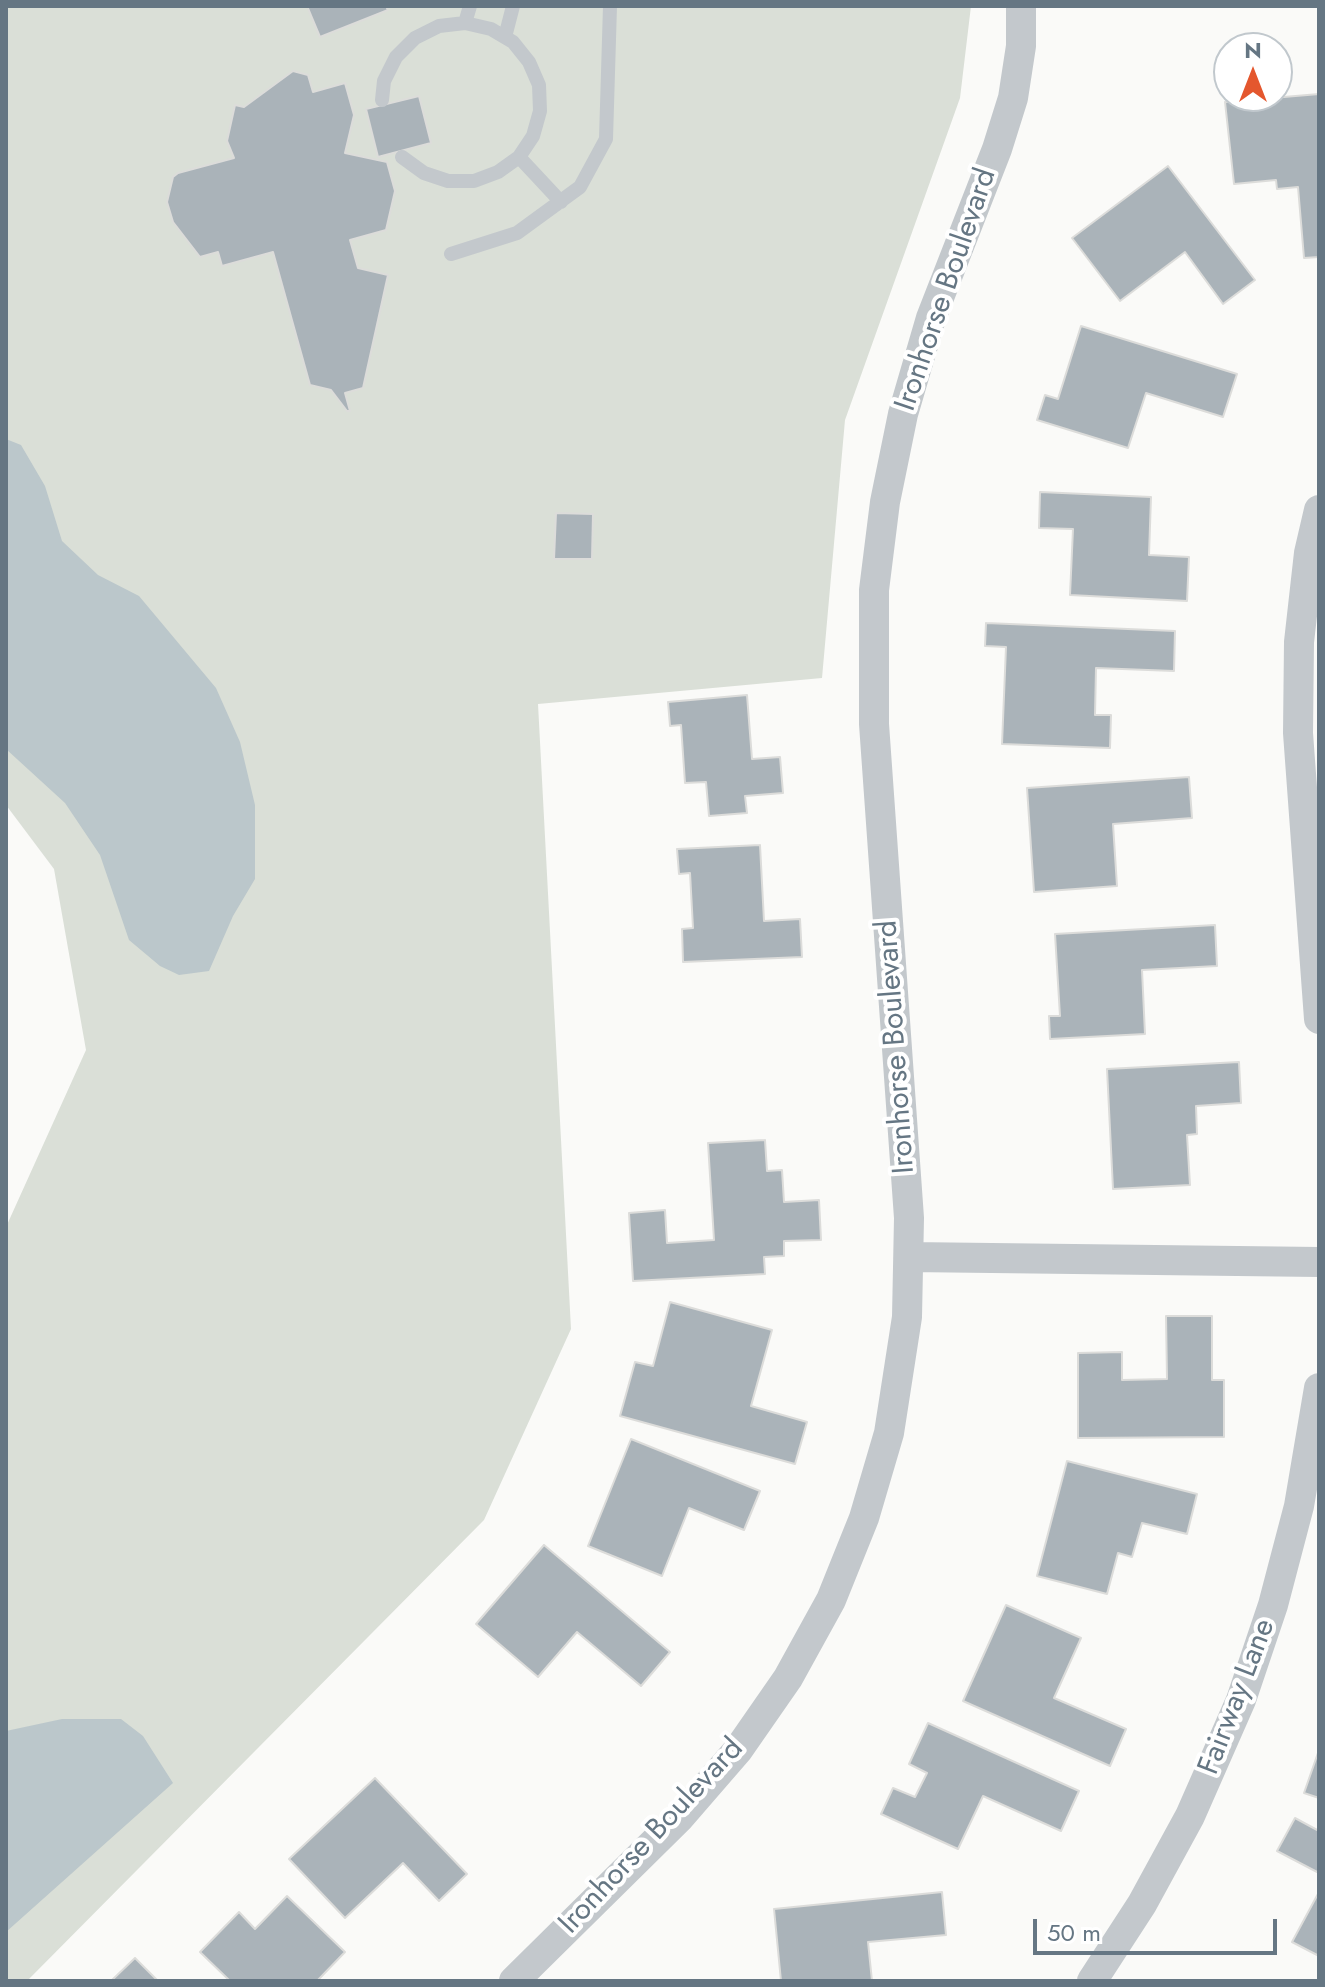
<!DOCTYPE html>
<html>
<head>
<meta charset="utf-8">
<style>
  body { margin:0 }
  #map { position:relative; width:1325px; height:1987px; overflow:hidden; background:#fafaf8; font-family:Jost,sans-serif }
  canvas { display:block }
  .frame { position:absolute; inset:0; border:8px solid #657683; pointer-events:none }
  .north { position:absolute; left:1213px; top:32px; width:80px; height:80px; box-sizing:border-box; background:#fff; border:2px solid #c1c8cd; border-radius:50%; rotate:0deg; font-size:22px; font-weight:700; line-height:32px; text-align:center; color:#657683 }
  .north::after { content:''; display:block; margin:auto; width:28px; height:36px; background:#e4572e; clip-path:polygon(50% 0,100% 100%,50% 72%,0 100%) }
  .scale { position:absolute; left:1033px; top:1919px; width:244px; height:36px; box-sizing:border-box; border:4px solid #657683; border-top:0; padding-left:10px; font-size:24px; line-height:28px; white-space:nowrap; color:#657683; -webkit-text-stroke:6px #fff; paint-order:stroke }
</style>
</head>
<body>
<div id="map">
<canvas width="1325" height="1987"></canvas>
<div class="frame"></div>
<div class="north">N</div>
<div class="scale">50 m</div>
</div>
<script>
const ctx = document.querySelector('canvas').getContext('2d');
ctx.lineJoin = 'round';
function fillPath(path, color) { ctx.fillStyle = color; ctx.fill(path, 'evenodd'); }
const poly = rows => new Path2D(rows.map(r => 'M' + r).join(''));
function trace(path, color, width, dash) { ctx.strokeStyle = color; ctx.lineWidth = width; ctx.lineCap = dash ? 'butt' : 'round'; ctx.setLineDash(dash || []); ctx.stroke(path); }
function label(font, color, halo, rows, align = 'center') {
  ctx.font = font + ' Jost,sans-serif'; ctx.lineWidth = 8; ctx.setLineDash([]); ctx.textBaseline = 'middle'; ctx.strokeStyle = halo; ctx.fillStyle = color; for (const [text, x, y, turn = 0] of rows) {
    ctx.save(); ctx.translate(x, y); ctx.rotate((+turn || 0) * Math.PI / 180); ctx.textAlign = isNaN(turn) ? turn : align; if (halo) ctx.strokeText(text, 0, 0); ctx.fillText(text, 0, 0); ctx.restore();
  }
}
fillPath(poly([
  [6,6,971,6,960,98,845,420,822,678,538,704,571,1329,484,1520,27,1981,6,1981,6,1227,86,1050,54,869,6,805]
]), '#dadfd7');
fillPath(poly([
  [6,439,21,445,45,486,62,541,98,575,139,596,216,688,240,742,255,805,255,879,233,916,209,971,179,975,160,966,129,940,100,855,65,803,6,749],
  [62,1719,121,1719,143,1736,173,1783,6,1932,6,1731]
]), '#bbc7cb');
const building = poly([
  [307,6,386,6,388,10,320,37,307,6],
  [293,71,308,75,313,92,345,83,354,115,345,153,387,162,395,191,386,230,350,240,358,268,388,275,363,388,345,393,350,411,347,411,331,390,310,385,273,252,222,266,218,252,200,257,173,222,167,202,173,177,178,173,234,158,227,141,235,105,244,107,293,71],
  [1319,94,1319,257,1304,258,1298,187,1277,189,1276,180,1234,184,1225,102,1319,94],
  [419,96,431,143,378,157,366,109,419,96],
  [1168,166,1255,280,1223,304,1185,252,1120,301,1072,238,1168,166],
  [1081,326,1237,374,1223,417,1146,393,1128,448,1037,420,1045,395,1058,399,1081,326],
  [1040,492,1151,497,1149,555,1189,557,1187,601,1070,595,1073,529,1039,528,1040,492],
  [556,513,593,514,592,559,554,559,556,513],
  [986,623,1175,631,1174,671,1096,668,1095,715,1111,715,1110,748,1002,744,1006,647,985,646,986,623],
  [747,695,752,759,780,757,783,793,745,796,747,813,709,816,706,782,685,783,681,725,670,726,668,702,747,695],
  [1189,777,1192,818,1113,824,1117,886,1034,892,1027,788,1189,777],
  [760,845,764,921,800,919,802,957,683,962,682,929,693,928,690,873,679,874,677,849,760,845],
  [1215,925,1217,966,1142,970,1145,1034,1050,1039,1049,1016,1060,1016,1055,934,1215,925],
  [1239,1062,1241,1103,1196,1106,1197,1134,1187,1135,1190,1185,1113,1189,1107,1069,1239,1062],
  [765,1140,767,1171,782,1170,784,1202,819,1200,821,1240,784,1241,784,1256,764,1257,765,1274,633,1281,629,1213,665,1210,667,1243,714,1240,708,1143,765,1140],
  [670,1302,772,1330,751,1406,807,1422,795,1464,620,1416,635,1362,653,1366,670,1302],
  [1166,1316,1212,1316,1212,1380,1224,1380,1224,1437,1078,1438,1078,1353,1122,1352,1122,1380,1167,1379,1166,1316],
  [631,1439,760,1491,744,1530,689,1508,662,1576,588,1546,631,1439],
  [1067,1461,1197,1494,1187,1534,1142,1523,1132,1557,1118,1553,1107,1594,1037,1576,1067,1461],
  [544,1545,670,1652,641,1686,577,1632,538,1677,476,1624,544,1545],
  [1006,1605,1081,1638,1054,1698,1126,1729,1110,1766,963,1701,1006,1605],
  [928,1723,1079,1791,1061,1831,983,1796,958,1849,881,1814,893,1788,915,1797,927,1773,909,1764,928,1723],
  [1319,1750,1319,1798,1304,1793,1319,1750],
  [375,1778,467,1874,439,1901,403,1863,345,1918,289,1859,375,1778],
  [1295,1818,1319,1831,1319,1873,1277,1851,1295,1818],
  [942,1892,946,1935,868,1942,872,1981,781,1981,774,1909,942,1892],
  [1319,1892,1319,1956,1292,1942,1319,1892],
  [287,1896,345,1952,317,1981,230,1981,200,1952,239,1912,255,1929,287,1896],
  [135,1958,158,1981,111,1981,135,1958]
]);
fillPath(building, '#aab3b9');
trace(building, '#dcdcda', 2);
trace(poly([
  [465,23,470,6],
  [505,37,513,6],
  [382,100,384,81,396,57,415,38,439,26,465,23,491,29,513,42,529,62,539,85,540,111,533,136,519,157,498,172,474,181,448,181,424,173,402,157],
  [519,157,561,202],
  [451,254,517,233,580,187,606,139,610,6]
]), '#c3c8cc', 14);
trace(poly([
  [1319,510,1309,553,1299,642,1298,733,1319,1019],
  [910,1257,1319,1262],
  [514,1981,680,1817,738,1750,788,1678,831,1600,864,1518,889,1433,907,1317,909,1218,874,724,874,590,885,502,903,414,931,318,997,149,1013,98,1021,46,1021,6],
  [1092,1981,1142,1904,1190,1816,1241,1700,1273,1605,1299,1506,1319,1388]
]), '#c3c8cc', 30);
label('30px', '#657683', '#fff', [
  ["Ironhorse Boulevard",947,290,-71],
  ["Ironhorse Boulevard",897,1047,-94],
  ["Fairway Lane",1238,1697,-69],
  ["Ironhorse Boulevard",652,1837,-47]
]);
</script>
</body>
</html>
